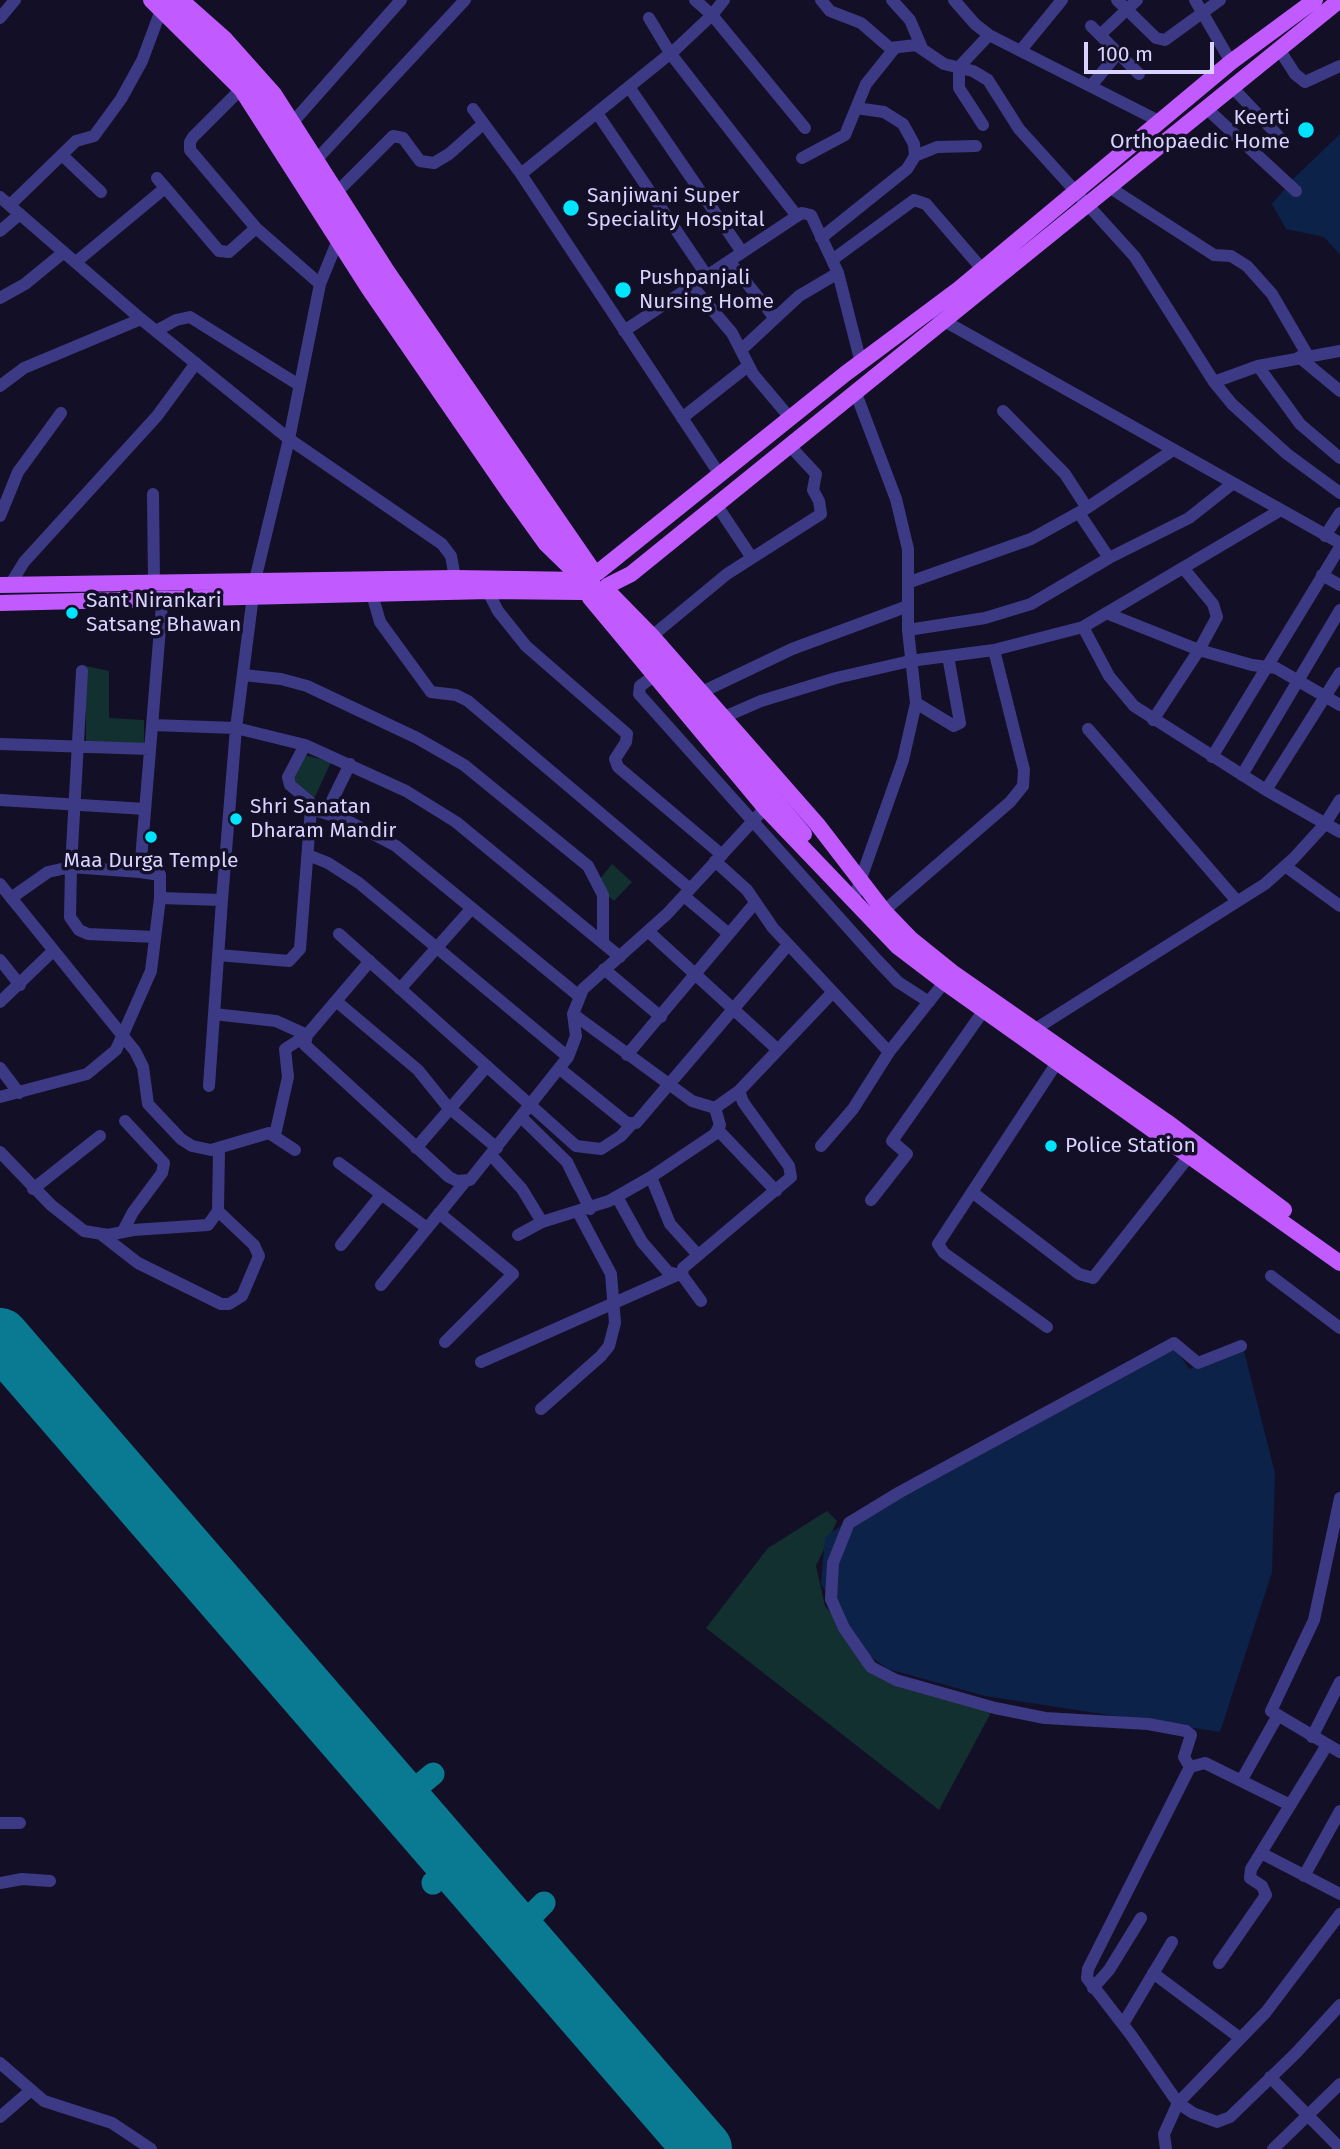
<!DOCTYPE html>
<html>
<head>
<meta charset="utf-8">
<style>
  body { margin:0 }
  #map { position:relative; width:1340px; height:2149px; overflow:hidden; background:#130f26; font-family:"Fira Sans",sans-serif }
  canvas { display:block }
  .scale { position:absolute; left:1084px; top:42px; width:130px; height:32px; box-sizing:border-box; border:4px solid #d9d4ff; border-top:0; padding-left:9px; font-size:21px; line-height:24px; white-space:nowrap; color:#d9d4ff; -webkit-text-stroke:5px #130f26; paint-order:stroke }
</style>
</head>
<body>
<div id="map">
<canvas width="1340" height="2149"></canvas>
<div class="scale">100 m</div>
</div>
<script>
const ctx = document.querySelector('canvas').getContext('2d');
ctx.lineJoin = 'round';
function fillPath(path, color) { ctx.fillStyle = color; ctx.fill(path, 'evenodd'); }
const poly = rows => new Path2D(rows.map(r => 'M' + r).join(''));
function trace(path, color, width, dash) { ctx.strokeStyle = color; ctx.lineWidth = width; ctx.lineCap = dash ? 'butt' : 'round'; ctx.setLineDash(dash || []); ctx.stroke(path); }
function label(font, color, halo, rows, align = 'center') {
  ctx.font = font + ' "Fira Sans",sans-serif'; ctx.lineWidth = 7; ctx.setLineDash([]); ctx.textBaseline = 'middle'; ctx.strokeStyle = halo; ctx.fillStyle = color; for (const [text, x, y, turn = 0] of rows) {
    ctx.save(); ctx.translate(x, y); ctx.rotate((+turn || 0) * Math.PI / 180); ctx.textAlign = isNaN(turn) ? turn : align; if (halo) ctx.strokeText(text, 0, 0); ctx.fillText(text, 0, 0); ctx.restore();
  }
}
fillPath(poly([
  [86,666,109,671,109,718,144,720,144,744,86,741],
  [297,753,331,762,314,799,286,780],
  [612,864,632,882,614,901,595,885],
  [827,1511,837,1521,816,1566,825,1606,881,1671,995,1705,939,1810,706,1628,768,1548]
]), '#12302f');
fillPath(poly([
  [1340,134,1340,255,1324,237,1286,229,1272,204,1294,178],
  [1173,1345,1189,1369,1243,1347,1275,1473,1272,1572,1220,1732,985,1696,888,1669,858,1647,821,1584,825,1537,890,1492]
]), '#0c2248');
trace(poly([
  [403,1799,433,1774],
  [433,1883,455,1861],
  [515,1932,544,1903]
]), '#0a7a92', 23);
trace(poly([
  [0,1337,703,2149]
]), '#0a7a92', 58);
trace(poly([
  [695,0,712,15,805,128],
  [821,0,830,11,861,23,890,48,916,45,944,64,973,71,988,80,1019,129,1135,257,1214,382,1232,404,1287,454,1340,493],
  [892,0,910,20,922,48],
  [954,0,975,24,989,35,1159,121],
  [1117,0,1156,38,1165,40,1220,0],
  [1195,0,1231,62],
  [0,18,15,0],
  [1091,26,1139,74],
  [1100,35,1137,0],
  [1279,49,1295,74,1305,82,1340,66],
  [1021,50,1062,0],
  [1091,86,1118,53],
  [629,87,742,252],
  [1232,87,1284,142],
  [241,89,193,137,190,142,190,150,256,228,320,284],
  [1206,108,1296,191],
  [473,109,521,174],
  [597,113,707,276],
  [293,122,401,0],
  [983,125,959,88,959,67,989,35],
  [62,155,101,192],
  [915,156,937,147,976,146],
  [318,158,465,0],
  [802,158,845,135,866,84,894,49],
  [157,178,219,251,229,252,256,228],
  [1109,187,1214,255,1231,256,1247,266,1272,294,1308,356],
  [338,191,393,136,403,138,420,161,434,163,449,154,483,124],
  [0,197,141,319,289,439,442,544,451,556,455,578],
  [10,205,76,141,94,136,121,99,142,61,161,10],
  [797,216,802,213,811,215,838,273,861,363],
  [0,231,20,214],
  [821,238,907,169,915,156,914,144,903,124,884,112,856,108],
  [832,260,914,200,926,204,982,269],
  [729,261,774,317],
  [76,262,165,188],
  [692,286,732,333,753,374,791,419],
  [0,298,25,284,64,252],
  [939,318,1340,543],
  [156,331,176,320,190,317,299,385],
  [624,331,797,216,670,53,649,18],
  [741,350,799,296,838,273],
  [1299,357,1340,391],
  [1258,366,1300,424,1340,458],
  [1214,382,1258,366,1340,351],
  [0,386,24,368,141,319],
  [1003,411,1065,474,1087,508],
  [682,418,748,366],
  [720,475,521,174,677,48,712,15,724,0],
  [153,494,154,582],
  [716,504,752,558],
  [1079,513,1109,558],
  [0,516,18,472,61,413],
  [1325,536,1340,513],
  [1322,575,1340,585],
  [910,582,1031,539,1087,508,1173,450],
  [484,584,498,611,526,646,627,734,626,742,615,759,618,767,722,855],
  [10,585,24,562,157,416,196,363],
  [372,594,380,622,431,692,456,695,468,701,690,889],
  [1106,613,1199,650,1252,665,1276,668,1340,705],
  [1083,627,1109,676,1134,706,1266,790,1340,832],
  [908,630,985,618,1031,604,1109,558,1189,518,1232,484],
  [652,636,727,574,821,514,819,501,813,490,816,474,790,446],
  [82,671,71,867,140,872],
  [243,675,281,679,307,686,417,738,464,765,588,866,603,895,603,942],
  [654,676,640,686,639,694,877,960,898,982,929,1002],
  [702,692,792,649,908,606],
  [916,703,954,726,960,723,948,656],
  [1153,720,1199,650,1217,617,1213,604,1184,569],
  [715,721,761,701,836,678,910,661,994,650,1083,627,1279,511],
  [152,725,236,728,305,745,406,791,456,822,620,957],
  [1088,729,1236,900],
  [0,744,150,749],
  [1212,757,1340,547],
  [1242,775,1340,610],
  [1266,790,1340,673],
  [0,800,145,809],
  [311,809,344,819,396,846,579,996],
  [326,813,350,764],
  [308,855,328,863,359,883,568,1057],
  [715,861,747,890,773,928,889,1052],
  [1285,866,1340,906],
  [0,884,135,1051,143,1067,148,1104,181,1139,192,1146,211,1150,269,1133,295,1150],
  [684,896,729,934],
  [11,898,48,872,71,867,70,917,79,930,88,934,155,937],
  [160,898,160,875,140,872,163,592],
  [853,901,903,760,916,703,908,630,908,549,896,499,855,391],
  [878,916,1010,802,1023,786,1024,770,994,650],
  [649,932,778,1050],
  [339,934,576,1146,601,1149,621,1136,631,1125],
  [218,955,289,961,300,949,311,809,309,801,290,785,288,777,305,745],
  [0,960,20,985],
  [370,961,307,1035,305,1045,449,1177,457,1181,470,1180,568,1057,576,1036,573,1014,583,989,667,914,765,808],
  [604,969,661,1017],
  [400,989,472,908],
  [336,1001,418,1070,447,1106,497,1148],
  [0,1002,53,951],
  [214,1014,276,1021,307,1035,285,1049,288,1077,275,1135],
  [573,1014,692,1101,715,1108,739,1091],
  [1029,1033,1265,884,1294,858,1325,824,1340,800],
  [627,1055,755,903],
  [0,1068,19,1093],
  [560,1069,627,1123,636,1123,788,945],
  [209,1086,222,900],
  [0,1097,87,1074,116,1050,151,971,160,898,222,900,236,728,255,580,289,439,320,284,340,235],
  [522,1118,567,1162,590,1209],
  [718,1130,776,1191],
  [821,1146,853,1109,889,1052,950,975],
  [416,1148,487,1066],
  [0,1152,51,1205,84,1231,108,1235,133,1230,208,1225,218,1211,219,1149],
  [491,1155,522,1189,542,1222],
  [339,1163,427,1228],
  [651,1177,670,1224,698,1255],
  [33,1189,100,1136],
  [972,1192,1079,1274,1093,1278,1190,1155],
  [617,1197,642,1242,668,1272,680,1275],
  [871,1200,907,1154,892,1141,984,1010],
  [439,1213,513,1274,445,1342],
  [123,1231,133,1212,162,1173,164,1163,125,1121],
  [102,1235,138,1263,221,1304,229,1304,242,1296,259,1256,254,1245,218,1211],
  [518,1235,542,1222,609,1201,651,1177,715,1134,720,1125,715,1108],
  [341,1245,381,1195],
  [1271,1276,1340,1328],
  [381,1285,464,1183],
  [701,1301,682,1275,683,1268,791,1177,789,1166,743,1102,739,1091,832,993],
  [1047,1327,944,1253,938,1244,1058,1061],
  [481,1362,675,1276],
  [541,1409,601,1356,609,1346,615,1323,611,1274,578,1212],
  [1340,1498,1314,1620,1271,1711,1340,1752],
  [1312,1737,1340,1682],
  [1190,1767,1184,1757,1191,1735,1186,1731,1148,1724,1045,1718,995,1708,896,1680,871,1667,844,1628,831,1599,833,1563,849,1523,900,1492,1174,1343,1198,1363,1241,1346],
  [1241,1781,1277,1717],
  [1290,1805,1205,1763,1190,1767,1088,1969,1087,1978,1131,2035,1178,2103,1193,2113,1217,2122,1230,2117,1296,2053,1340,2005],
  [0,1823,20,1823],
  [1261,1853,1340,1894],
  [1304,1876,1340,1811],
  [0,1883,22,1879,50,1881],
  [1219,1963,1266,1895,1262,1886,1250,1878,1251,1869,1327,1745],
  [1153,1973,1240,2038],
  [1093,1988,1109,1970,1141,1918],
  [1123,2024,1172,1942],
  [0,2063,44,2101,112,2123,151,2149],
  [1270,2077,1340,2148],
  [0,2117,30,2091],
  [1166,2149,1164,2134,1178,2103,1266,2012,1340,1914],
  [1273,2149,1340,2084]
]), '#3d3a85', 12);
trace(poly([
  [151,0,241,89,369,289,510,494,546,544,582,579],
  [181,0,225,39,274,94,387,271,594,572],
  [597,573,845,374,959,289,1231,62,1315,0],
  [0,585,455,578,581,580],
  [607,586,631,574,1340,0],
  [606,589,652,636,817,824,884,911,911,939,952,972,1167,1122,1284,1210],
  [590,598,765,808,898,947,944,982,1340,1263],
  [0,603,488,591,582,592]
]), '#c25bff', 16);
trace(poly([
  [165,0,236,69,266,107,375,279,561,547,804,834]
]), '#c25bff', 16);
for (const [x, y, r, color] of [
  [1306,130,9,"#00e5ff"],
  [571,208,9,"#00e5ff"],
  [623,290,9,"#00e5ff"],
  [72,613,7,"#00e5ff"],
  [236,819,7,"#00e5ff"],
  [151,837,7,"#00e5ff"],
  [1051,1146,7,"#00e5ff"]
]) { const dot = new Path2D(); dot.arc(x, y, r, 0, 2 * Math.PI); ctx.fillStyle = color; ctx.fill(dot); trace(dot, '#130f26', 2.5); }
label('21px', '#d9d4ff', '#130f26', [
  ["Keerti",1290,118,"right"],
  ["Orthopaedic Home",1290,142,"right"],
  ["Sanjiwani Super",587,196],
  ["Speciality Hospital",587,220],
  ["Pushpanjali",639,278],
  ["Nursing Home",639,302],
  ["Sant Nirankari",86,601],
  ["Satsang Bhawan",86,625],
  ["Shri Sanatan",250,807],
  ["Dharam Mandir",250,831],
  ["Maa Durga Temple",151,861,"center"],
  ["Police Station",1065,1146]
], 'left');
</script>
</body>
</html>
